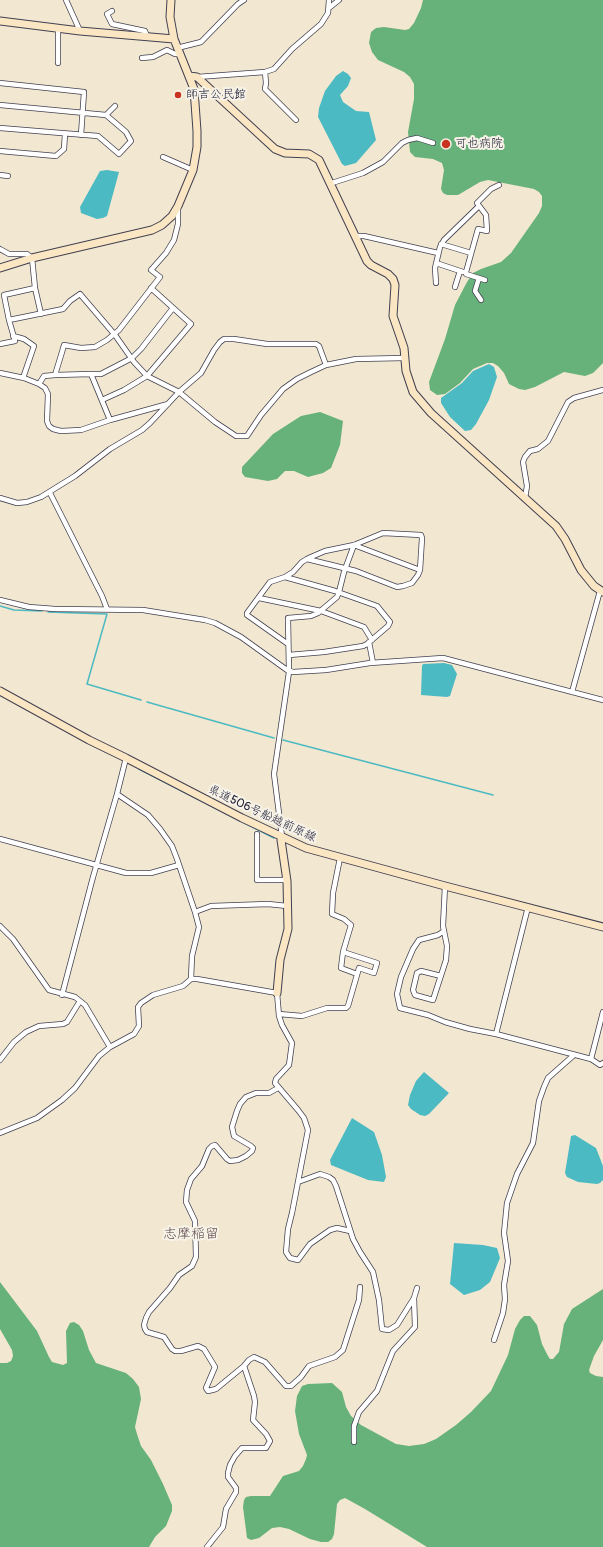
<!DOCTYPE html>
<html>
<head>
<meta charset="utf-8">
<style>
  body { margin:0 }
  canvas { display:block; background:#f2e7d0 }
</style>
</head>
<body>
<canvas width="603" height="1547"></canvas>
<script>
const ctx = document.querySelector('canvas').getContext('2d');
ctx.lineJoin = 'round';
function fillPath(path, color) { ctx.fillStyle = color; ctx.fill(path, 'evenodd'); }
const poly = rows => new Path2D(rows.map(r => 'M' + r).join(''));
function trace(path, color, width, dash) { ctx.strokeStyle = color; ctx.lineWidth = width; ctx.lineCap = dash ? 'butt' : 'round'; ctx.setLineDash(dash || []); ctx.stroke(path); }
function label(font, color, halo, rows, align = 'center') {
  ctx.font = font + ' Pangolin,"Klee One",sans-serif'; ctx.lineWidth = 4; ctx.setLineDash([]); ctx.textBaseline = 'middle'; ctx.strokeStyle = halo; ctx.fillStyle = color; for (const [text, x, y, turn = 0] of rows) {
    ctx.save(); ctx.translate(x, y); ctx.rotate((+turn || 0) * Math.PI / 180); ctx.textAlign = isNaN(turn) ? turn : align; if (halo) ctx.strokeText(text, 0, 0); ctx.fillText(text, 0, 0); ctx.restore();
  }
}
fillPath(poly([
  [423,0,603,0,603,363,593,373,585,376,564,372,535,387,525,390,519,389,509,384,504,373,498,366,493,363,487,363,473,369,460,383,445,394,437,395,430,390,429,382,445,339,455,305,467,282,473,273,481,269,501,262,511,253,539,213,542,206,542,196,539,192,534,189,488,180,480,182,458,195,447,195,443,193,441,189,444,170,442,163,433,159,415,157,410,152,408,132,414,99,414,84,410,77,404,72,378,60,372,52,369,43,371,32,376,28,384,27,405,30,409,29,414,23,421,8],
  [320,412,343,421,340,445,331,468,323,473,308,477,294,471,285,471,277,479,268,481,245,477,242,473,242,467,273,434,301,416],
  [0,1282,37,1331,49,1357,52,1362,63,1365,67,1363,66,1331,70,1323,74,1322,79,1325,83,1331,89,1350,96,1363,126,1373,133,1379,139,1387,141,1399,135,1427,137,1434,141,1446,151,1460,163,1484,172,1505,172,1511,166,1526,155,1537,149,1547,0,1547,0,1363,7,1363,11,1361,13,1356,12,1350,0,1329],
  [603,1289,603,1340,594,1356,589,1370,590,1373,596,1376,603,1377,603,1547,427,1547,365,1509,345,1498,340,1500,337,1504,334,1534,332,1539,328,1542,321,1542,310,1539,289,1529,280,1527,272,1528,259,1538,251,1540,247,1538,243,1507,244,1500,246,1497,251,1496,270,1496,283,1476,299,1471,303,1466,306,1459,307,1455,299,1434,295,1411,297,1396,302,1386,308,1384,332,1383,342,1392,346,1407,351,1416,361,1425,396,1444,409,1446,424,1444,436,1439,456,1425,471,1412,491,1391,508,1355,515,1329,520,1320,524,1316,530,1316,537,1325,542,1344,548,1356,550,1359,553,1359,559,1352,564,1324,572,1309]
]), '#67b27a');
fillPath(poly([
  [343,71,348,74,351,78,348,86,340,95,343,102,356,111,369,112,376,140,356,163,345,166,342,164,318,117,319,108,325,91,336,76],
  [107,170,119,172,107,216,103,218,97,219,81,213,80,207,100,171],
  [489,364,494,367,497,377,489,400,476,424,471,430,465,431,450,417,441,403,441,398,462,383,473,371],
  [444,663,452,665,457,674,450,696,447,697,421,695,422,666,423,664],
  [424,1072,449,1093,429,1114,425,1116,420,1115,411,1109,408,1105,410,1095,416,1081],
  [352,1118,374,1132,382,1155,386,1177,384,1182,368,1180,331,1165,330,1160],
  [575,1135,596,1148,603,1166,603,1180,600,1183,597,1184,578,1182,567,1177,565,1173,571,1136],
  [454,1243,483,1245,497,1248,500,1258,490,1282,480,1290,464,1295,450,1284]
]), '#4cbac3');
trace(poly([
  [0,606,14,610,42,611],
  [48,612,107,614,87,684,141,700],
  [147,702,274,738],
  [15,703,29,711],
  [283,740,493,795],
  [139,769,274,838]
]), '#4cbac3', 1.5);
const street = poly([
  [66,0,80,31],
  [329,8,339,0],
  [112,11,107,14,112,24,145,31,147,36],
  [58,28,58,63],
  [177,48,201,42,238,4,244,0],
  [142,58,153,57,167,50,175,54,180,54],
  [265,72,266,83,265,89,296,120],
  [197,77,265,72,274,69,292,49,321,24,328,13,329,0],
  [0,83,84,92,81,135],
  [0,105,106,115,126,132,131,141,119,154,98,136,0,128],
  [106,115,115,106],
  [0,151,56,156,64,149,65,134],
  [163,157,193,170],
  [0,175,8,176],
  [332,183,363,173,383,162,402,143,408,140,417,138,433,143],
  [356,236,364,236,438,253],
  [441,244,471,253],
  [0,249,9,254,27,254,32,258,35,288,4,295,9,320,63,309,70,301,80,294,115,335,134,362,147,376,179,392,215,422,236,436,247,436,261,415,283,389,297,379,311,372,326,365,356,359,405,358],
  [436,263,463,272,466,272,478,229,487,231,486,215,477,203,491,189,499,185],
  [466,272,466,274,485,280],
  [479,278,475,291,481,300],
  [436,283,435,268,440,247,444,240,479,206],
  [455,287,460,271],
  [35,288,41,314],
  [13,336,24,339,34,346,23,378],
  [0,344,15,341,9,320],
  [0,373,24,378,39,384,45,388,48,394,47,421,49,426,53,429,61,431,81,430,110,420,168,404],
  [91,374,101,374,132,358,141,349,173,308],
  [39,384,44,376,55,375],
  [102,400,124,390,147,376,191,324,151,288],
  [110,420,91,374,55,375,62,352,64,345,81,348,95,347,107,340,119,330,160,277,151,270,166,253,174,240,178,224,178,206],
  [50,493,102,596,107,609],
  [0,498,17,503,27,502,41,497,75,476,110,449,142,430,150,423,179,392,201,373,214,350,220,342,224,339,234,339,267,344,316,344,319,346,326,365],
  [525,498,527,486,523,462,525,457,530,451,538,449,548,441,568,402,574,398,603,390],
  [354,545,420,570],
  [285,577,335,591,377,606,390,622,388,626,367,644,363,646,324,652,289,655],
  [259,598,321,611,364,627,372,640],
  [0,600,29,607,55,609,143,610,205,620,215,623,241,637,287,670,293,672,326,670,370,663,443,658,603,700],
  [369,642,373,663],
  [288,644,247,615,247,613,270,582,285,577,293,572,302,562,307,559,311,557,325,551,354,545,383,533,421,535,422,538,420,570,418,575,412,583,403,586,397,587,356,571,307,559],
  [572,692,600,591],
  [126,758,117,794,148,815,160,829,172,846,177,859,195,912,199,927,192,956,191,979],
  [257,834,257,880,287,880],
  [282,837,274,774,289,672,288,618,311,616,318,613,337,597,339,592,344,572,354,545],
  [0,839,126,873,151,873,179,865],
  [340,858,333,893,332,914,344,919,351,925,343,952],
  [528,907,496,1034,591,1059,600,1065,603,1063],
  [195,912,211,906,268,904,287,906],
  [0,926,13,939,49,990,75,997,85,1005,110,1047],
  [444,931,438,935,419,940,413,949,401,977,397,994,400,1008,428,1015,445,1022,470,1029,496,1034],
  [441,976,421,971,417,973,413,990,415,995,433,1000,446,960,447,946,443,926,445,886],
  [62,995,93,877,117,794],
  [279,1014,302,1016,327,1008,346,1008,348,1006,359,968,374,973,377,963,343,952,341,968,357,974],
  [591,1059,603,1012],
  [0,1060,14,1042,26,1032,39,1026,63,1024,67,1022,80,1001],
  [278,1088,269,1093,256,1093,246,1097,240,1104,237,1111,232,1127,234,1136,251,1146,253,1148,252,1151,246,1156,238,1160,230,1161,227,1159,215,1145,212,1146,209,1149,202,1166,191,1179,187,1190,186,1202,195,1221,196,1257,192,1266,179,1275,170,1288,149,1312,146,1318,144,1325,145,1329,147,1332,164,1337,172,1349,175,1351,181,1351,198,1346,204,1349,215,1367,206,1388,208,1391,216,1389,244,1366,249,1360,254,1357,265,1362,286,1386,291,1386,301,1377,309,1366,335,1357,343,1350,359,1300,360,1287],
  [0,1133,37,1118,62,1100,75,1088,99,1056,110,1047,134,1034,139,1026,138,1007,141,1003,153,995,183,986,191,979,197,979,277,993,279,1016,282,1025,292,1043,289,1065,276,1079,275,1083,298,1110,304,1118,308,1130,292,1213,288,1229,286,1252,290,1258,298,1260,310,1244,330,1230,337,1228,350,1231],
  [298,1182,320,1174,329,1177,333,1180,336,1186,353,1239,360,1252,373,1272,379,1300,382,1329,389,1330,397,1325,414,1298,417,1288],
  [494,1340,503,1313,505,1299,504,1285,508,1261,504,1233,507,1203,517,1174,533,1143,539,1101,544,1087,548,1078,574,1055],
  [354,1442,354,1426,359,1412,377,1391,393,1351,415,1327,414,1298],
  [207,1547,223,1527,226,1509,236,1492,236,1488,228,1477,228,1473,230,1465,235,1456,242,1448,266,1448,270,1441,266,1434,253,1420,255,1402,254,1396,244,1366]
]);
const secondary = poly([
  [0,21,80,31,174,39],
  [189,76,197,77,275,149,285,153,309,154,319,160,367,261,371,265,388,274,393,279,395,285,393,316,404,348,406,371,413,392,431,413,556,526,565,539,581,570,594,586,603,592],
  [0,268,32,258,152,230,162,225,172,216,178,206,193,170,197,147,197,131,194,89,174,39,170,17,171,0],
  [0,691,89,740,126,758,242,818,306,848,445,886,603,927],
  [277,993,280,960,288,929,287,881,281,840,282,837]
]);
trace(street, '#414051', 6);
trace(secondary, '#414051', 9);
trace(street, '#fff', 4.5);
trace(secondary, '#fbe6c3', 7);
for (const [x, y, r, color] of [
  [178,95,4,"#c8321e"],
  [446,144,5,"#c8321e"]
]) { const dot = new Path2D(); dot.arc(x, y, r, 0, 2 * Math.PI); ctx.fillStyle = color; ctx.fill(dot); trace(dot, '#f7f3e8', 1.5); }
label('12px', '#22223b', '#f7f3e8', [
  ["師吉公民館",186,95],
  ["可也病院",455,144]
], 'left');
label('12px', '#22223b', '#f7f3e8', [
  ["県道506号船越前原線",262,814,25]
]);
label('14px', '#634f52', '#f7f3e8', [
  ["志摩稲留",191,1234]
]);
</script>
</body>
</html>
